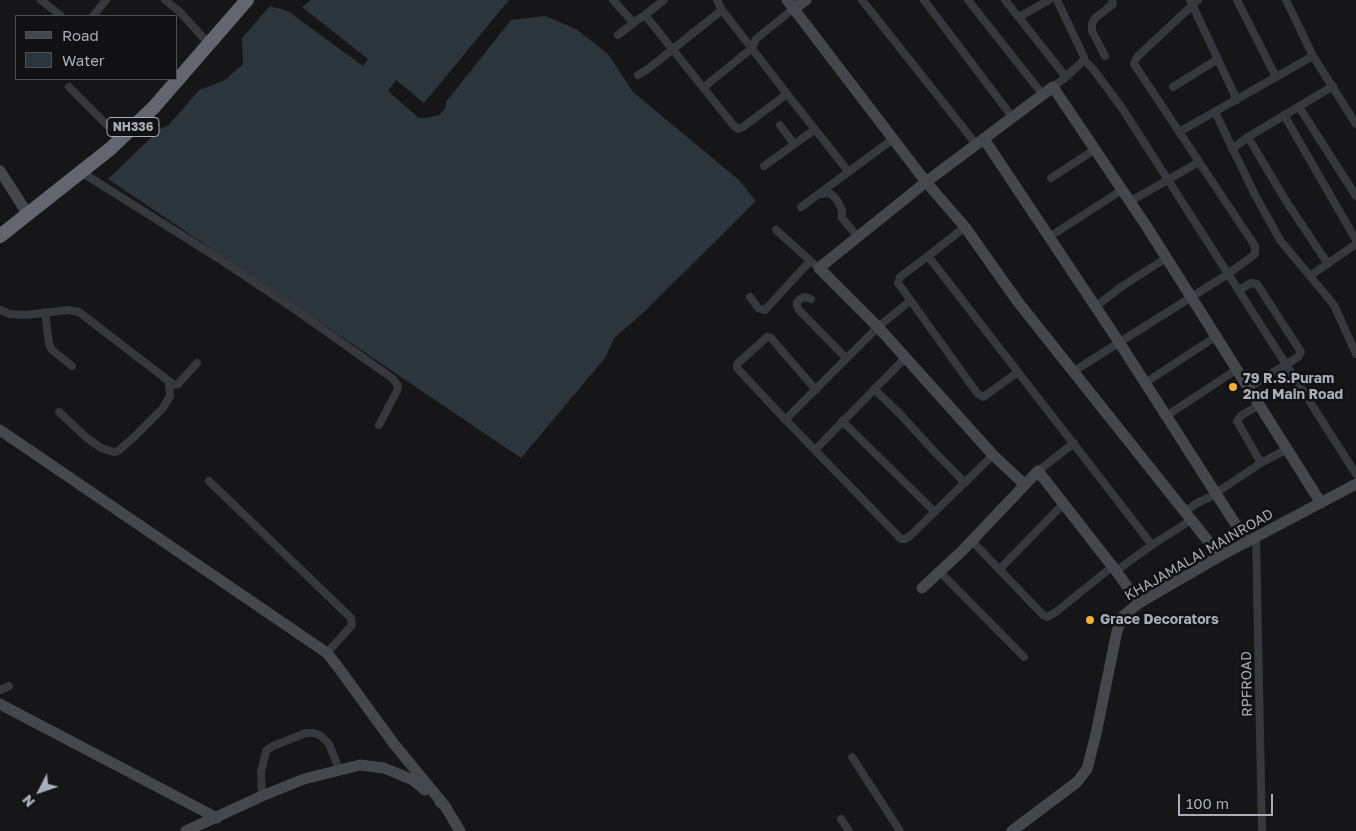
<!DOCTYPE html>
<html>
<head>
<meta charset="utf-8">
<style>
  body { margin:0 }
  #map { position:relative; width:1356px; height:831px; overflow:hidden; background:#161618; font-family:"Golos Text",sans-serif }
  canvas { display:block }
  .legend { position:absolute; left:15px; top:15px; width:162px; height:65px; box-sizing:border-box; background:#111113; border:1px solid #4d4f55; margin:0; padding:6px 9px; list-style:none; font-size:15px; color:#a8adb8 }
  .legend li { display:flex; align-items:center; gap:10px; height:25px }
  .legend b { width:25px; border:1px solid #4d4f55 }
  .north { position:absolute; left:15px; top:766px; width:50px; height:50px; -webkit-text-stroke:4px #111113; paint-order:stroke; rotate:229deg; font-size:14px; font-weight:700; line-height:20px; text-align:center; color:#a8adb8 }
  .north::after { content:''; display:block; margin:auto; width:18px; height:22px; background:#a8adb8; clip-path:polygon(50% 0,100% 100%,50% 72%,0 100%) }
  .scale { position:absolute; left:1178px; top:794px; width:95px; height:22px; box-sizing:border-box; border:2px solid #a8adb8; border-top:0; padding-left:6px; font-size:15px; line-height:18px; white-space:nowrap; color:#a8adb8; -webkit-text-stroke:4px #111113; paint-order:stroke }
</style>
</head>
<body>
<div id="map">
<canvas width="1356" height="831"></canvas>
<ul class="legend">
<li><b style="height:6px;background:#45474d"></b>Road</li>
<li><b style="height:14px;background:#2c353c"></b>Water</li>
</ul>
<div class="north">N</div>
<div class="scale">100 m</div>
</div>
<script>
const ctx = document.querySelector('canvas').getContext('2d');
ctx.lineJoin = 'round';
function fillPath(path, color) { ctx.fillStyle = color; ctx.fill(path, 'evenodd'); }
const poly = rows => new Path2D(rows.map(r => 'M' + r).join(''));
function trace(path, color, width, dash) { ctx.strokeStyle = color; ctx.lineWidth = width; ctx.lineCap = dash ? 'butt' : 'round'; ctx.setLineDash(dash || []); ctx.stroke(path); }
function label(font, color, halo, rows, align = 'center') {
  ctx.font = font + ' "Golos Text",sans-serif'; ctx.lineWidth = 5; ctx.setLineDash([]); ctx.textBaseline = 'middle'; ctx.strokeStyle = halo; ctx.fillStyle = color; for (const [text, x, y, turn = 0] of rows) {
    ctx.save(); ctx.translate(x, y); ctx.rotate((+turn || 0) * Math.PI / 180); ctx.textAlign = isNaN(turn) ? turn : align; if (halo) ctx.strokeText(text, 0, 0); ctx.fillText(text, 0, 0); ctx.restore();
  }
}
fillPath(poly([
  [311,0,509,0,424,103,396,80,388,91,419,118,426,118,439,115,445,109,446,102,511,20,545,16,576,29,608,54,633,92,739,180,756,201,643,313,614,338,605,358,521,458,108,179,160,129,169,125,199,90,225,80,243,64,242,38,270,6,288,11,363,66,368,59,302,7]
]), '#2c353c');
trace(poly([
  [41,0,61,16],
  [165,0,180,12,209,44],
  [613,0,633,22,636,21,645,15],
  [664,0,645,15,734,126,738,129,743,127,787,94],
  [717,0,722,10],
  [862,0,976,144],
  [924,0,1013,118],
  [968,0,1043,95],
  [1005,0,1066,77,1053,87],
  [1057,0,1084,57,1084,60,1093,69,1122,108,1356,474],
  [1190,0,1237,100],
  [1237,0,1276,77],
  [1286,0,1313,56,1356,124],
  [93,16,106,0],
  [1019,17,1049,0],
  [618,35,636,21],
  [1105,56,1092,31,1092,24,1095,18,1113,4,1112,0],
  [638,75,648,69,722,10,787,94,848,171],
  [1066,77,1084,60],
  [69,87,114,132],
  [1173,87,1218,59],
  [703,88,752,48,756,39,793,9],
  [1299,107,1356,196],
  [1215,112,1254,193,1280,240,1334,305,1356,354],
  [1284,115,1356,240],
  [780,125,794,144],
  [1179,132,1313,56],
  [1248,137,1286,201,1328,264],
  [1232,149,1248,137,1333,86],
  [764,166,814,130],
  [81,172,218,258,290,306,392,378,398,386,397,391,379,425],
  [1051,178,1094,150],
  [821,194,827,193,831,194,837,200,842,210,842,218,858,237],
  [1129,202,1199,162],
  [801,207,893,139],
  [965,227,928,256,1152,545],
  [776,230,814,264],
  [1049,237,1122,190],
  [928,256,900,277,898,283,977,393,983,397,986,395,1018,372],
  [1310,276,1356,244],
  [1239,290,1251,283,1257,284,1301,352,1298,357,1248,388],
  [750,297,758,308,765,310,810,261],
  [811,299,805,297,800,299,797,302,797,306,799,310,846,358],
  [1095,307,1121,287,1166,258],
  [0,310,10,314,26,315,68,310,79,312,174,385,178,384,197,363],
  [45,312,49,344,52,350,72,366],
  [1074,371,1228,274,1255,254,1255,246,1134,64,1137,57,1198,0],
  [1145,383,1215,337],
  [874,389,900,414,932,449,965,483],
  [816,390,771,338,767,337,737,364,737,368,780,414,901,539,905,539,910,536,993,455],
  [1259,405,1242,415,1237,421,1261,463],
  [59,412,87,438,101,448,114,452,118,451,132,439,163,408,170,396,169,383],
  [1166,416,1236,370],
  [785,420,878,327,910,301],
  [842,421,935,512],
  [815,450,905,358],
  [1038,471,1074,443],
  [209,481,351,618,352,625,327,653],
  [1185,512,1197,503,1210,497,1261,463,1287,449],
  [1256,537,1262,831],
  [972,541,1043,615,1047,617,1056,612,1113,566],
  [999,570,1064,503],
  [1116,571,1152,545,1191,520],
  [940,572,1024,657],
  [0,690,9,686],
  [852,757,900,831],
  [262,796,261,772,266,751,273,746,306,733,313,733,320,735,329,744,339,769],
  [841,819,849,831]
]), '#37383d', 8);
trace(poly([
  [787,0,926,182,819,268,878,327,993,455,1025,485],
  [793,9,806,0],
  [984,139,1119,342,1247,542],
  [0,171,24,208,29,213],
  [0,430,327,653,338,667,394,744,445,806],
  [1220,556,1018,302,965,227,926,182,1053,87,1147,227,1321,503],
  [922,588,962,551,1038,471,1116,571,1139,603],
  [0,704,217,818],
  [440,802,445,806,460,831],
  [186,831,262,796,304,779,360,765,384,768,413,780,425,790],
  [1012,831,1077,782,1087,769,1096,734,1117,631,1123,616,1139,603,1220,556,1356,484]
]), '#45474d', 11);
trace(poly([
  [0,236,110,149,154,107,247,0]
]), '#63666e', 14);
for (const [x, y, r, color] of [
  [1233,387,5,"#f2b134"],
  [1090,620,5,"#f2b134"]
]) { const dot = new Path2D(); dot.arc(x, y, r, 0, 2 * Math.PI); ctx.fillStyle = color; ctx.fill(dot); trace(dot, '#111113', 2); }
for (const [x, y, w] of [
  [133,127,52]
]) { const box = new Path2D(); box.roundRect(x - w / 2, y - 9.5, w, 19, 4); ctx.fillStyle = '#111113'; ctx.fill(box); trace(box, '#a8adb8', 1); }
label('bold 12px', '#a8adb8', null, [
  ["NH336",133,127]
]);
label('bold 14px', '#a8adb8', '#111113', [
  ["79 R.S.Puram",1243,379],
  ["2nd Main Road",1243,395],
  ["Grace Decorators",1100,620]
], 'left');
label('14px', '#a8adb8', '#111113', [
  ["KHAJAMALAI MAINROAD",1199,555,-30],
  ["RPFROAD",1247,684,-91]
]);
</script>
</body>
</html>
